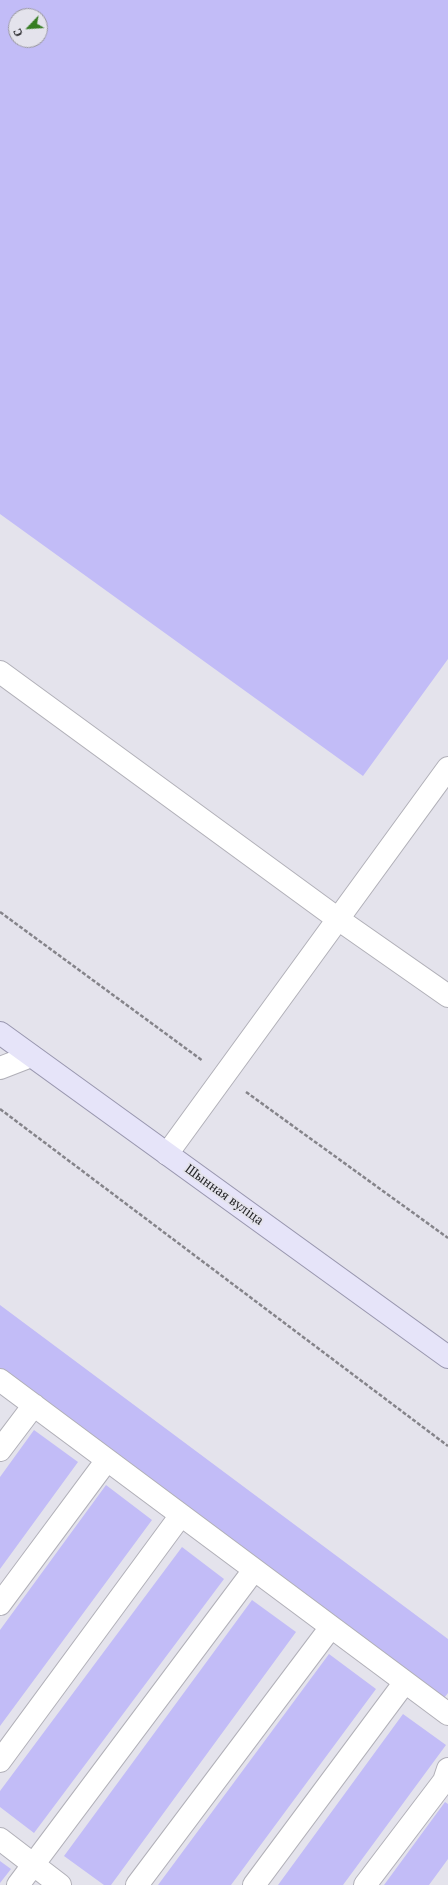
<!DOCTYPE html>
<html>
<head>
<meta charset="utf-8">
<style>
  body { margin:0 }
  #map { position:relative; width:448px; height:1885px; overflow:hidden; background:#e4e3ec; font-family:"PT Serif",serif }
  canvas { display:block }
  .north { position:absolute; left:8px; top:8px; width:40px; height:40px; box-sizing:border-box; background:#e4e3ec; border:1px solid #98979e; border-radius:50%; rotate:245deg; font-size:11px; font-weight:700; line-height:16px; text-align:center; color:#262629 }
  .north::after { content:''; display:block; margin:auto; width:14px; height:18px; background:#367d22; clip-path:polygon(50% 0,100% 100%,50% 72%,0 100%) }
</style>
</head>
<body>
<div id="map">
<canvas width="448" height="1885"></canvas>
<div class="north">С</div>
</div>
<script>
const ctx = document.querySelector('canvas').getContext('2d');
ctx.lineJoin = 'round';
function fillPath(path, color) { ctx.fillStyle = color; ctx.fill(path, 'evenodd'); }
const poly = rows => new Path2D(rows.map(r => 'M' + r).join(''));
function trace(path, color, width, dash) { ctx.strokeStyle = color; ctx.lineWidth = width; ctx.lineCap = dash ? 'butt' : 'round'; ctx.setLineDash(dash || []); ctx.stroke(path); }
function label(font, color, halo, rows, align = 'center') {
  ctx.font = font + ' "PT Serif",serif'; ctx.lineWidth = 4; ctx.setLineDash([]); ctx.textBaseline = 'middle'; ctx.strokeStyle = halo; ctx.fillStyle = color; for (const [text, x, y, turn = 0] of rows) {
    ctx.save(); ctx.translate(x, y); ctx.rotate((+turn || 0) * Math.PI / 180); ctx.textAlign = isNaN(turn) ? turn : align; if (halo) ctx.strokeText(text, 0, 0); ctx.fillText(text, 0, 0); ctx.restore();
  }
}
fillPath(poly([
  [0,0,448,0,448,659,363,776,0,514],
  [16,16,40,16,40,40,16,40],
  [0,1305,448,1639,448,1693,444,1698,0,1368],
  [34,1430,78,1462,0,1569,0,1477],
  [106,1485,152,1520,0,1726,0,1630],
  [182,1547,224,1579,34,1833,0,1807,0,1791],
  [252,1600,296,1632,111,1885,104,1885,64,1856],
  [329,1654,376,1689,231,1885,158,1885],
  [403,1714,446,1745,343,1885,278,1885],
  [445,1802,448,1804,448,1859,429,1885,384,1885],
  [0,1861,11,1869,0,1883]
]), '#c2bcf7');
const minor = poly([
  [0,672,338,919,448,768],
  [0,1068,31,1056],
  [167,1154,338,919,448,996],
  [0,1380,448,1714],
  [0,1450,34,1405],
  [0,1604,107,1460],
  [0,1761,181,1515],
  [0,1839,60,1885],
  [18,1885,254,1570],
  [137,1885,331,1627],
  [254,1885,405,1682],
  [365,1885,444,1781,448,1769]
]);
const major = poly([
  [0,1033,448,1357]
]);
trace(minor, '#b1b0b8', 24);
trace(major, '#9896ae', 24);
trace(poly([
  [0,912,203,1061],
  [246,1092,448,1238],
  [0,1109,448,1446]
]), '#85848a', 2.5, [4, 2]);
trace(minor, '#fff', 22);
trace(major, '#e6e4f9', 22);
label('13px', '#262629', '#e4e3ec', [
  ["Шынная вуліца",224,1195,36]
]);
</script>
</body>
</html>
